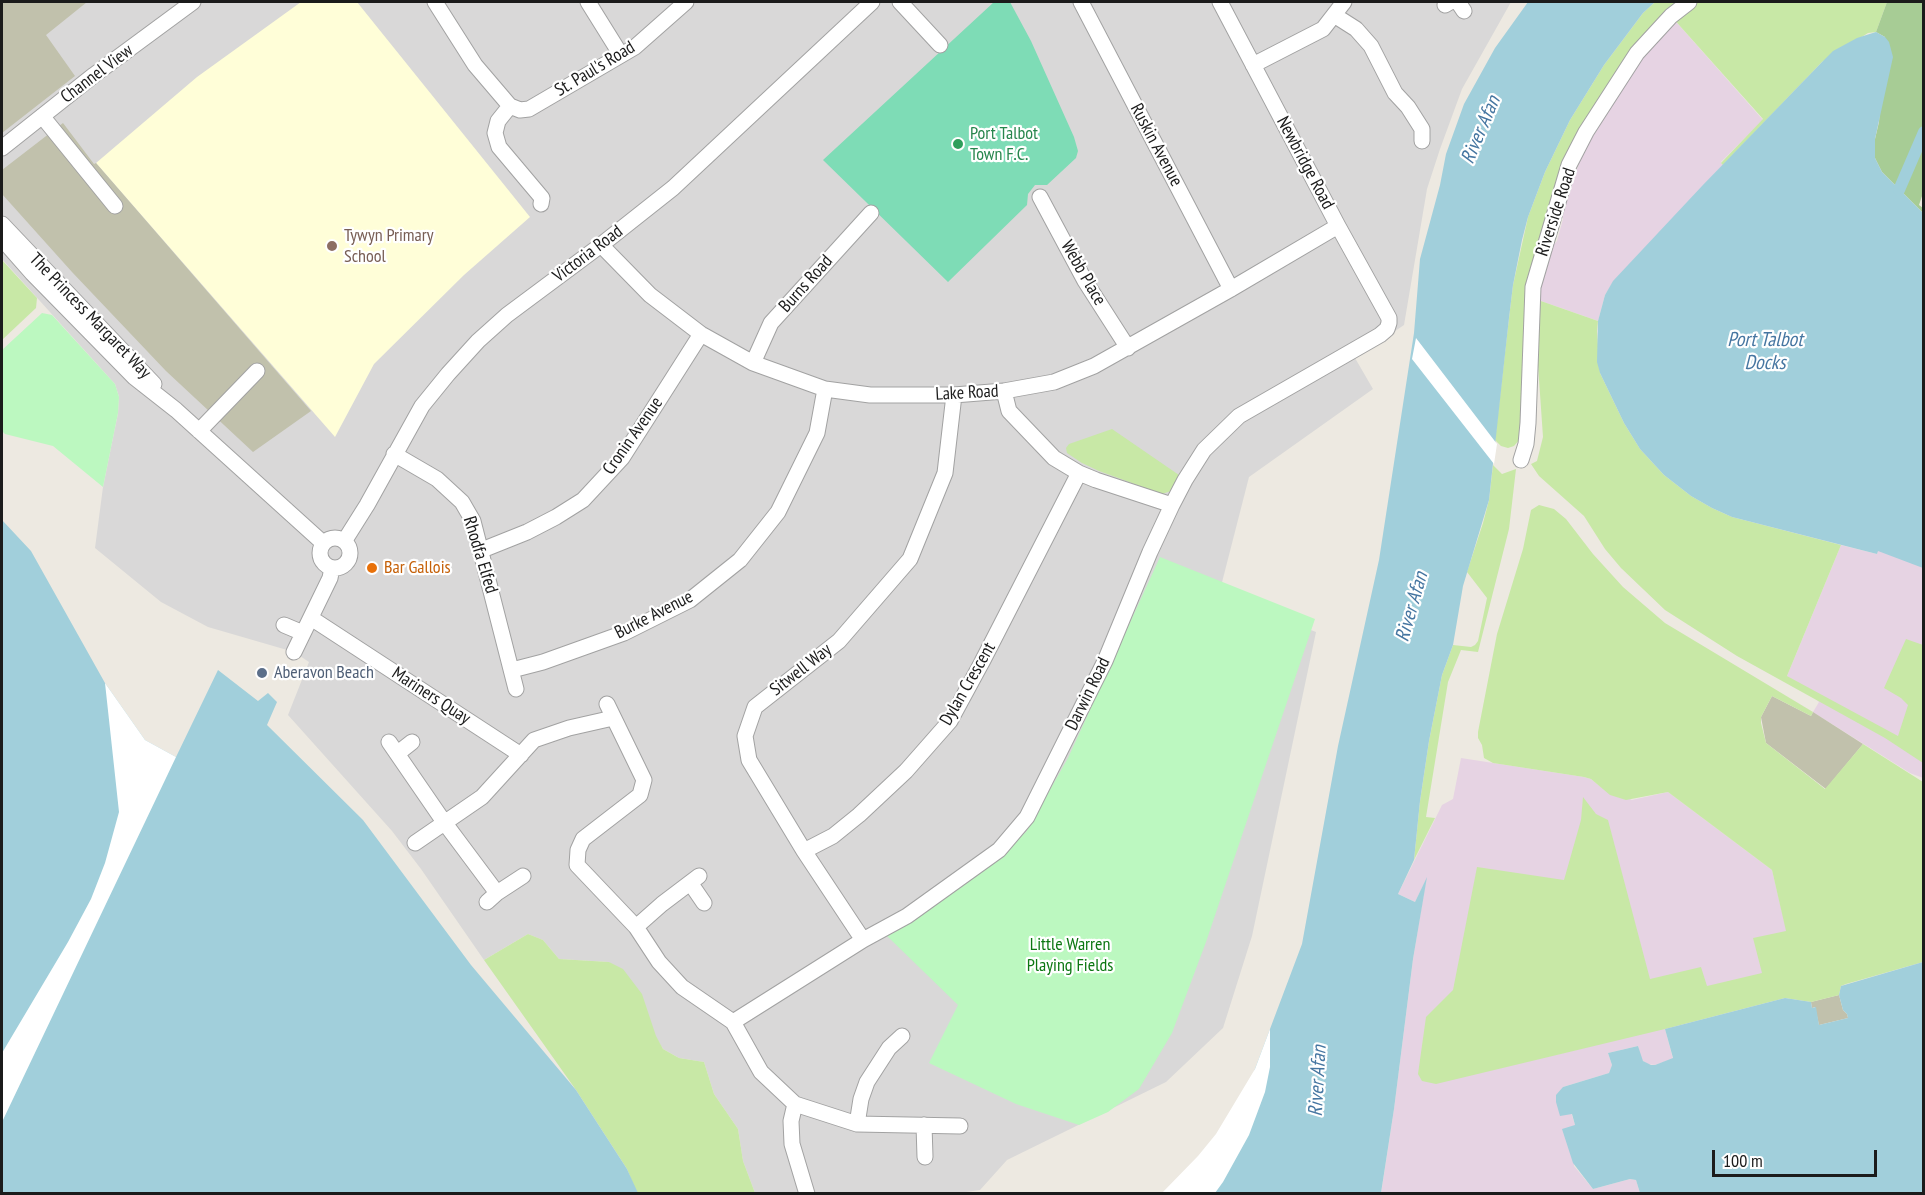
<!DOCTYPE html>
<html>
<head>
<meta charset="utf-8">
<style>
  body { margin:0 }
  #map { position:relative; width:1925px; height:1195px; overflow:hidden; background:#ede9e1; font-family:"PT Sans Narrow",sans-serif }
  canvas { display:block }
  .frame { position:absolute; inset:0; border:3px solid #1b1b1b; pointer-events:none }
  .scale { position:absolute; left:1712px; top:1150px; width:165px; height:27px; box-sizing:border-box; border:3px solid #1b1b1b; border-top:0; padding-left:8px; font-size:18px; line-height:21px; white-space:nowrap; color:#1b1b1b; -webkit-text-stroke:4px #fff; paint-order:stroke }
</style>
</head>
<body>
<div id="map">
<canvas width="1925" height="1195"></canvas>
<div class="frame"></div>
<div class="scale">100 m</div>
</div>
<script>
const ctx = document.querySelector('canvas').getContext('2d');
ctx.lineJoin = 'round';
function fillPath(path, color) { ctx.fillStyle = color; ctx.fill(path, 'evenodd'); }
const poly = rows => new Path2D(rows.map(r => 'M' + r).join(''));
function trace(path, color, width, dash) { ctx.strokeStyle = color; ctx.lineWidth = width; ctx.lineCap = dash ? 'butt' : 'round'; ctx.setLineDash(dash || []); ctx.stroke(path); }
function label(font, color, halo, rows, align = 'center') {
  ctx.font = font + ' "PT Sans Narrow",sans-serif'; ctx.lineWidth = 4.5; ctx.setLineDash([]); ctx.textBaseline = 'middle'; ctx.strokeStyle = halo; ctx.fillStyle = color; for (const [text, x, y, turn = 0] of rows) {
    ctx.save(); ctx.translate(x, y); ctx.rotate((+turn || 0) * Math.PI / 180); ctx.textAlign = isNaN(turn) ? turn : align; if (halo) ctx.strokeText(text, 0, 0); ctx.fillText(text, 0, 0); ctx.restore();
  }
}
fillPath(poly([
  [2,2,1511,2,1462,89,1440,149,1427,189,1404,325,1355,358,1373,389,1249,477,1219,594,1316,632,1252,936,1223,1028,1166,1082,1007,1160,980,1190,952,1194,755,1193,743,1161,738,1129,714,1094,704,1062,679,1058,663,1049,609,962,559,959,543,940,528,934,484,960,421,869,392,831,288,715,309,662,294,652,208,627,161,602,95,548,103,487,118,413,119,397,115,384,2,259]
]), '#d9d8d8');
fillPath(poly([
  [1671,16,1763,120,1721,162,1723,165,1613,282,1605,295,1598,321,1538,300,1548,251,1557,241,1563,219,1560,212,1586,146,1629,76],
  [1841,545,1877,554,1878,550,1923,567,1923,778,1910,773,1784,694,1813,712,1819,702,1787,676],
  [1461,758,1584,777,1591,779,1601,787,1632,800,1668,792,1772,870,1801,991,1665,1029,1673,1059,1655,1065,1647,1064,1641,1059,1638,1046,1608,1053,1612,1065,1609,1073,1563,1087,1575,1125,1574,1166,1593,1189,1630,1179,1636,1180,1640,1193,1381,1194,1394,1109,1413,959,1426,880,1415,902,1398,894,1442,805,1453,799]
]), '#e6d3e3');
fillPath(poly([
  [301,2,357,2,530,217,464,275,374,364,335,437,96,163,197,77]
]), '#fffed8');
fillPath(poly([
  [2,2,87,2,46,35,75,76,2,133],
  [63,123,94,164,96,163,311,411,253,452,166,371,72,272,2,194,2,170],
  [1772,696,1811,716,1813,712,1863,744,1826,789,1766,743,1761,717],
  [1839,995,1843,1010,1847,1014,1848,1018,1819,1025,1815,1007,1812,1008,1811,1002]
]), '#c1c1ac');
fillPath(poly([
  [1655,2,1887,2,1876,32,1868,33,1822,62,1723,165,1721,163,1763,119,1671,16,1586,132,1541,256,1521,438,1514,446,1508,448,1501,446,1495,440,1509,318,1513,285,1528,217,1545,172,1570,120,1604,65,1643,13],
  [2,260,37,298,36,308,2,340],
  [1538,300,1598,321,1597,331,1600,373,1624,423,1640,449,1664,475,1691,496,1712,508,1732,517,1841,545,1787,676,1898,736,1908,705,1901,698,1884,688,1906,639,1923,645,1923,763,1885,738,1737,656,1665,610,1621,568,1605,549,1584,516,1539,476,1531,464,1537,461,1543,437,1536,336],
  [1112,429,1179,475,1171,491,1162,494,1099,471,1082,463,1067,453,1066,448,1069,444],
  [1493,465,1502,474,1516,469,1509,529,1478,652,1461,650,1448,682,1426,817,1435,818,1414,860,1420,801,1429,741,1442,675,1453,645,1471,647,1475,645,1478,641,1487,598,1467,572,1483,523,1489,500],
  [1539,505,1554,509,1566,519,1593,554,1623,587,1665,623,1813,712,1811,716,1772,696,1761,717,1761,723,1766,743,1825,789,1863,744,1923,782,1923,962,1846,984,1841,986,1839,995,1811,1002,1785,998,1665,1029,1436,1084,1422,1081,1418,1074,1426,1017,1453,990,1477,867,1564,880,1581,820,1583,797,1596,814,1608,820,1650,979,1701,967,1707,986,1762,973,1753,938,1786,931,1772,870,1668,792,1626,800,1610,795,1591,779,1584,777,1493,763,1484,758,1482,745,1478,738,1478,732,1497,634,1523,549,1531,510],
  [528,934,543,940,559,959,609,962,623,969,642,994,656,1036,663,1049,679,1058,704,1062,714,1094,738,1129,743,1161,755,1193,637,1193,627,1169,576,1090,484,960]
]), '#c8e8a6');
fillPath(poly([
  [1887,2,1923,2,1924,190,1919,205,1923,208,1923,213,1882,172,1875,158,1875,139,1879,122,1885,37,1876,32]
]), '#a7cc95');
fillPath(poly([
  [42,313,52,315,115,384,119,397,118,413,103,487,53,446,5,434,2,431,2,350],
  [1160,557,1315,619,1206,942,1172,1033,1139,1089,1108,1112,1079,1125,1016,1104,929,1063,958,1005,886,935,999,855,1026,832,1068,758]
]), '#bcf8c0');
fillPath(poly([
  [994,2,1010,2,1031,41,1074,137,1078,151,1076,158,1047,185,1035,185,1028,194,1027,205,948,282,823,160]
]), '#7edcb6');
fillPath(poly([
  [1528,2,1655,2,1643,13,1604,65,1570,120,1545,172,1528,217,1522,240,1513,285,1509,318,1489,500,1463,586,1453,645,1442,675,1429,741,1420,801,1414,860,1398,894,1415,902,1427,877,1413,959,1394,1109,1381,1193,1175,1194,1244,1098,1302,944,1338,746,1379,560,1414,333,1420,259,1440,185,1446,154,1464,104,1495,48],
  [1876,32,1885,37,1889,42,1893,57,1875,139,1875,158,1882,172,1923,213,1923,568,1878,551,1877,554,1732,517,1712,508,1691,496,1664,475,1640,449,1624,423,1600,373,1597,362,1598,321,1605,295,1613,281,1702,186,1822,62,1833,51,1857,38],
  [2,520,31,551,105,683,145,740,176,757,218,670,258,701,268,693,277,702,267,725,363,820,471,965,576,1090,627,1169,638,1193,2,1193],
  [1923,962,1923,1193,1640,1193,1636,1180,1630,1179,1593,1189,1573,1163,1562,1129,1575,1125,1572,1114,1560,1116,1556,1102,1556,1095,1563,1087,1609,1073,1612,1065,1608,1053,1638,1046,1643,1061,1651,1065,1655,1065,1673,1058,1665,1029,1785,998,1811,1002,1812,1008,1816,1007,1819,1025,1848,1018,1847,1014,1843,1010,1839,995,1841,986]
]), '#a1cfdb');
fillPath(poly([
  [1416,338,1497,444,1494,464,1412,359],
  [105,683,145,740,176,757,2,1122,2,1053,68,942,91,899,105,863,119,812],
  [1270,1029,1270,1067,1265,1092,1249,1135,1223,1182,1215,1193,1162,1193,1198,1156,1216,1134,1255,1069]
]), '#fff');
trace(poly([
  [1899,190,1924,132]
]), '#a1cfdb', 12);
const minor = poly([
  [435,2,475,65,510,106,520,110,529,109,635,47,686,2],
  [588,2,621,55],
  [900,2,940,45],
  [1081,2,1231,289],
  [1458,2,1464,11],
  [1445,5,1450,2],
  [1334,15,1356,29,1371,46,1395,93,1408,107,1422,129,1422,141],
  [1253,65,1323,29,1344,2],
  [510,106,498,121,495,133,499,147,542,198,541,204],
  [42,116,115,206],
  [2,148,94,75,193,2],
  [1040,197,1085,281,1128,348],
  [2,224,154,384],
  [2,239,32,273,134,377,176,410,323,543],
  [601,245,650,295,701,334,753,363,825,389,870,395,954,395,1004,391,1054,382,1094,366,1231,289,1338,226],
  [753,363,771,323,871,213],
  [1004,391,1009,411,1054,458,1079,473,1096,480,1172,505],
  [199,431,257,371],
  [394,454,437,479,462,502,473,521,516,689],
  [1521,460,1526,444,1528,423,1533,287,1569,165,1586,132,1637,53,1671,16,1689,2],
  '320 553a15 15 0 1 1 30 0a15 15 0 1 1-30 0Z',
  [345,540,367,505,422,406,448,374,478,341,507,315,601,245,673,188,872,2],
  [482,550,527,532,556,517,583,500,622,458,701,334],
  [311,618,521,755],
  [284,625,303,633],
  [294,652,330,578,332,568],
  [512,670,543,662,624,633,690,600,740,560,778,512,817,433,825,389],
  [607,704,644,780,640,795,583,839,578,850,577,865,636,927,659,962,682,987,733,1022,761,1072,795,1104,857,1124,960,1126],
  [389,742,444,822,497,893],
  [398,753,412,742],
  [415,843,482,797,534,740,569,728,613,718],
  [804,851,833,836,859,815,906,771,950,721,982,662,1079,473],
  [691,884,704,903],
  [487,902,497,893,523,876],
  [636,927,662,904,699,876],
  [863,940,804,851,749,760,745,736,755,707,839,641,910,559,945,473,954,395],
  [733,1022,863,940,907,916,999,850,1027,817,1105,661,1150,552,1172,505,1185,480,1204,450,1239,416,1380,335,1387,329,1389,323,1389,318,1338,226,1220,2],
  [795,1104,791,1121,792,1144,807,1194],
  [857,1124,861,1099,867,1082,889,1048,902,1036],
  [924,1125,925,1157]
]);
trace(minor, '#a2a2a2', 17);
trace(minor, '#fff', 15);
for (const [x, y, r, color] of [
  [958,144,6,"#2e9e5b"],
  [332,246,6,"#8d6e63"],
  [372,568,6,"#e8710a"],
  [262,673,6,"#5c6f8a"]
]) { const dot = new Path2D(); dot.arc(x, y, r, 0, 2 * Math.PI); ctx.fillStyle = color; ctx.fill(dot); trace(dot, '#fff', 2); }
label('18px', '#1b1b1b', '#fff', [
  ["St. Paul's Road",595,69,-31],
  ["Channel View",97,74,-37],
  ["Ruskin Avenue",1156,145,62],
  ["Newbridge Road",1305,163,62],
  ["Riverside Road",1556,212,-72],
  ["Victoria Road",588,254,-37],
  ["Webb Place",1083,273,60],
  ["Burns Road",806,284,-48],
  ["The Princess Margaret Way",90,316,46],
  ["Lake Road",967,393,-3],
  ["Cronin Avenue",633,436,-55],
  ["Rhodfa Elfed",480,555,73],
  ["Burke Avenue",654,615,-27],
  ["Sitwell Way",801,670,-38],
  ["Dylan Crescent",968,684,-60],
  ["Darwin Road",1088,694,-64],
  ["Mariners Quay",431,696,33]
]);
label('18px', '#27864d', '#fff', [
  ["Port Talbot",970,134],
  ["Town F.C.",970,155]
], 'left');
label('18px', '#785e54', '#fff', [
  ["Tywyn Primary",344,236],
  ["School",344,257]
], 'left');
label('18px', '#c56008', '#fff', [
  ["Bar Gallois",384,568]
], 'left');
label('18px', '#4e5e75', '#fff', [
  ["Aberavon Beach",274,673]
], 'left');
label('18px', '#0c7712', '#fff', [
  ["Little Warren",1070,945],
  ["Playing Fields",1070,966]
]);
label('italic 20px', '#4676a1', '#fff', [
  ["River Afan",1481,130,-67],
  ["Port Talbot",1765,340],
  ["Docks",1765,363],
  ["River Afan",1412,607,-74],
  ["River Afan",1318,1081,-87]
]);
</script>
</body>
</html>
